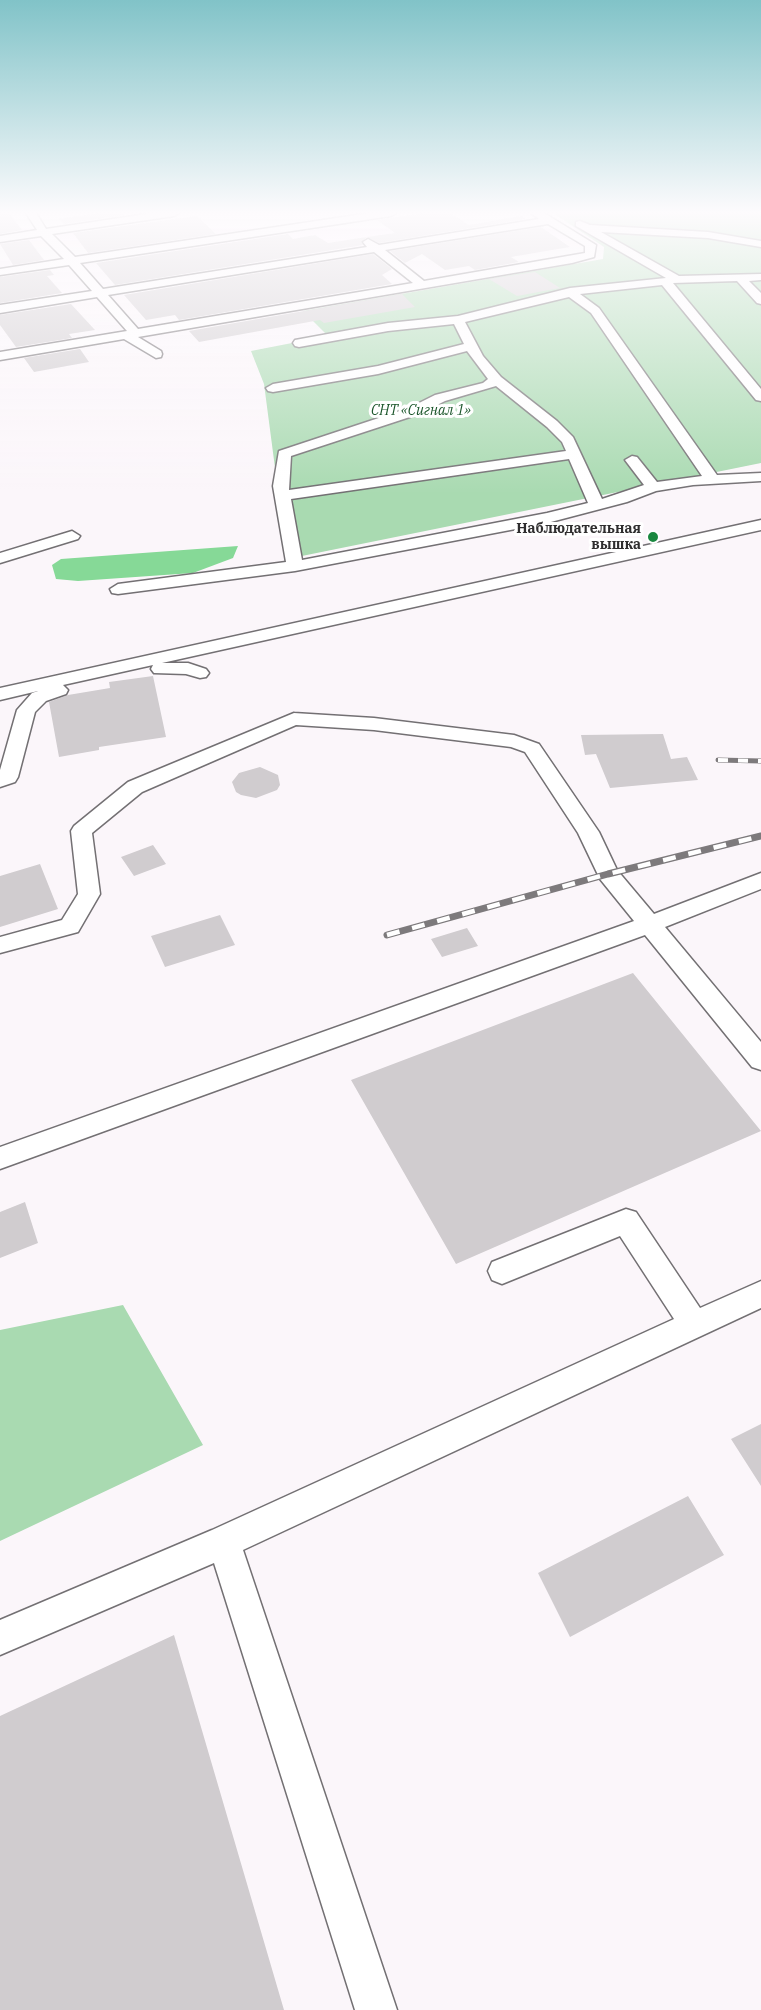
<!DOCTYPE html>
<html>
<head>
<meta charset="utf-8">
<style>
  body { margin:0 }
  canvas { display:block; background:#fbf6fa }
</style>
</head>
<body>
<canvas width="761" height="2010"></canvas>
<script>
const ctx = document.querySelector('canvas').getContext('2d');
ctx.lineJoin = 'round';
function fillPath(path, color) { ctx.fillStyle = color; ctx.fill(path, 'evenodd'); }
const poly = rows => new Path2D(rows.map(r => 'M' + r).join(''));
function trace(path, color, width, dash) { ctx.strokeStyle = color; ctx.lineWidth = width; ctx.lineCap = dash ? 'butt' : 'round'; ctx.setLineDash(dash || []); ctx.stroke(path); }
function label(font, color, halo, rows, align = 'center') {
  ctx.font = font + ' "IBM Plex Serif",serif'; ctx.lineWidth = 6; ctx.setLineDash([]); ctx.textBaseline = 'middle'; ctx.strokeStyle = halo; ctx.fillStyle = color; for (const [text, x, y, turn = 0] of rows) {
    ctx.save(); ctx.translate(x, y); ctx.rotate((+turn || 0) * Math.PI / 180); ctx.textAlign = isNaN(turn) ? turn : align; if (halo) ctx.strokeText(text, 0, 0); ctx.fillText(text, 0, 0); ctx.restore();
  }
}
fillPath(poly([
  [553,213,761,213,761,463,287,559,264,384,251,351,328,336,303,311,603,259,604,247],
  [123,1305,203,1445,0,1541,0,1330]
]), '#a9dab1');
fillPath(poly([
  [238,546,233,558,193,573,78,581,56,579,52,565,61,559]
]), '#86d997');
fillPath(poly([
  [0,213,9,213,22,230,0,234],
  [99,213,120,213,123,215,64,224,59,219],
  [424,213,450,213,469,225,522,216,526,219,379,243,367,237,395,233,377,220],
  [197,216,216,234,88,253,73,233],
  [541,227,570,247,511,257,519,262,475,270,469,266,445,270,422,254,405,263,390,251],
  [288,234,293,239,315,235,328,243,367,237,361,242,363,245,115,285,96,263],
  [29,240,44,260,13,265,0,244],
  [373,254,392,269,382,275,392,284,179,320,175,315,146,320,124,295],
  [50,270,54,275,47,276,62,293,0,303,0,277],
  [535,272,560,288,517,296,489,279],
  [402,294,415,307,324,323,320,320,199,342,189,331],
  [71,304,95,330,69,334,72,338,16,347,0,325,0,315],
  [80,349,89,362,34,372,24,358],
  [153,676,166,737,99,747,99,750,59,757,49,702,68,695,110,688,109,682],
  [663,734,671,759,687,757,698,780,610,788,596,754,585,755,581,735],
  [260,767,278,775,280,785,277,790,256,798,241,795,236,792,232,782,239,773],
  [153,845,166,864,134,876,121,857],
  [40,864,58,909,0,927,0,876],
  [220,915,235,945,165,967,151,936],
  [467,928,478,946,442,957,431,939],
  [633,973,761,1131,456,1264,351,1080],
  [25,1202,38,1243,0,1258,0,1212],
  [761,1424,761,1486,731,1439],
  [688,1496,724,1555,570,1637,538,1573],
  [174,1635,284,2010,0,2010,0,1716]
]), '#d0cccf');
const minor = poly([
  [26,213,36,213,46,229,153,213,179,213,174,216,52,234,75,257,370,213,396,213,391,216,80,263,103,289,367,247,363,242,368,239,379,245,539,219,531,213,544,213,596,245,594,257,572,263,138,337,161,351,162,354,161,357,156,358,124,339,0,360,0,352,127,331,97,297,0,313,0,305,92,291,69,265,0,275,0,269,64,259,41,236,0,242,0,236,37,230,26,213],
  [548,224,585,246,585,253,424,281,385,250,548,224],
  [374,252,413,283,138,329,108,295,374,252],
  [580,221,590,225,708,232,761,241,761,247,708,238,601,232,679,276,761,274,761,280,749,281,761,293,761,304,757,303,737,281,673,283,761,389,761,401,756,400,662,285,580,294,599,308,717,475,761,473,761,481,693,485,656,491,627,502,547,523,295,571,118,594,112,593,110,589,118,584,286,562,273,486,279,451,409,408,435,395,483,383,488,379,467,351,378,374,273,392,268,391,266,388,273,384,378,366,464,344,454,324,388,331,299,347,295,346,293,343,295,340,388,323,458,316,570,288,666,278,576,226,576,222,580,221],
  [569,297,591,313,702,476,657,482,637,457,632,456,625,460,644,485,602,499,573,437,557,421,501,377,483,356,465,322,569,297],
  [496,386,547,427,562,442,566,451,289,490,291,456,419,414,445,401,496,386],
  [569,459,588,503,547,513,302,560,291,499,569,459],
  [761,520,761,530,162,663,188,663,206,669,209,673,206,677,200,678,186,674,154,673,151,669,153,665,63,685,68,690,66,694,46,701,35,712,18,777,15,782,0,787,0,770,17,710,32,693,38,691,0,700,0,688,761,520],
  [72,531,80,536,78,539,0,563,0,553,72,531],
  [294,713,374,718,514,735,539,744,599,832,617,870,654,914,761,873,761,889,665,927,761,1042,761,1070,752,1067,645,935,0,1169,0,1147,634,921,600,879,578,833,525,752,511,747,374,730,296,725,142,792,92,833,100,894,78,932,0,953,0,937,62,920,78,894,71,831,74,826,128,782,294,713],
  [626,1209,636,1212,700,1308,761,1281,761,1308,243,1550,397,2010,355,2010,214,1563,0,1655,0,1620,212,1530,674,1319,620,1236,502,1284,492,1280,488,1271,492,1262,626,1209]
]);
trace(minor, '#737073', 3);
fillPath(minor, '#fff');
const railFar1 = poly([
  [718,760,761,761]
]);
const rail = poly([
  [387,935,608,874,761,836]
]);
trace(railFar1, '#7d7a7c', 5);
trace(rail, '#7d7a7c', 7);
trace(railFar1, '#fff', 4, [10]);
trace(rail, '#fff', 4.5, [13]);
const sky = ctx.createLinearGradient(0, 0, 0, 494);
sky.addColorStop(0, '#81c3c8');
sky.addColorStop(0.43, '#fdfbfd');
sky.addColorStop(1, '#fdfbfd00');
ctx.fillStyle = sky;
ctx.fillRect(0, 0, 761, 494);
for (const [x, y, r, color] of [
  [653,537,6,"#19883f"]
]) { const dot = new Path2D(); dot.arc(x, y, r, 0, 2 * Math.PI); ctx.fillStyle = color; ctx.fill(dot); trace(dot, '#fff', 2); }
label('italic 14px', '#1a552a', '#fff', [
  ["СНТ «Сигнал 1»",421,411]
]);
label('bold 14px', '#2f2e2f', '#fff', [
  ["Наблюдательная",641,529],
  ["вышка",641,545]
], 'right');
</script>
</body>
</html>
